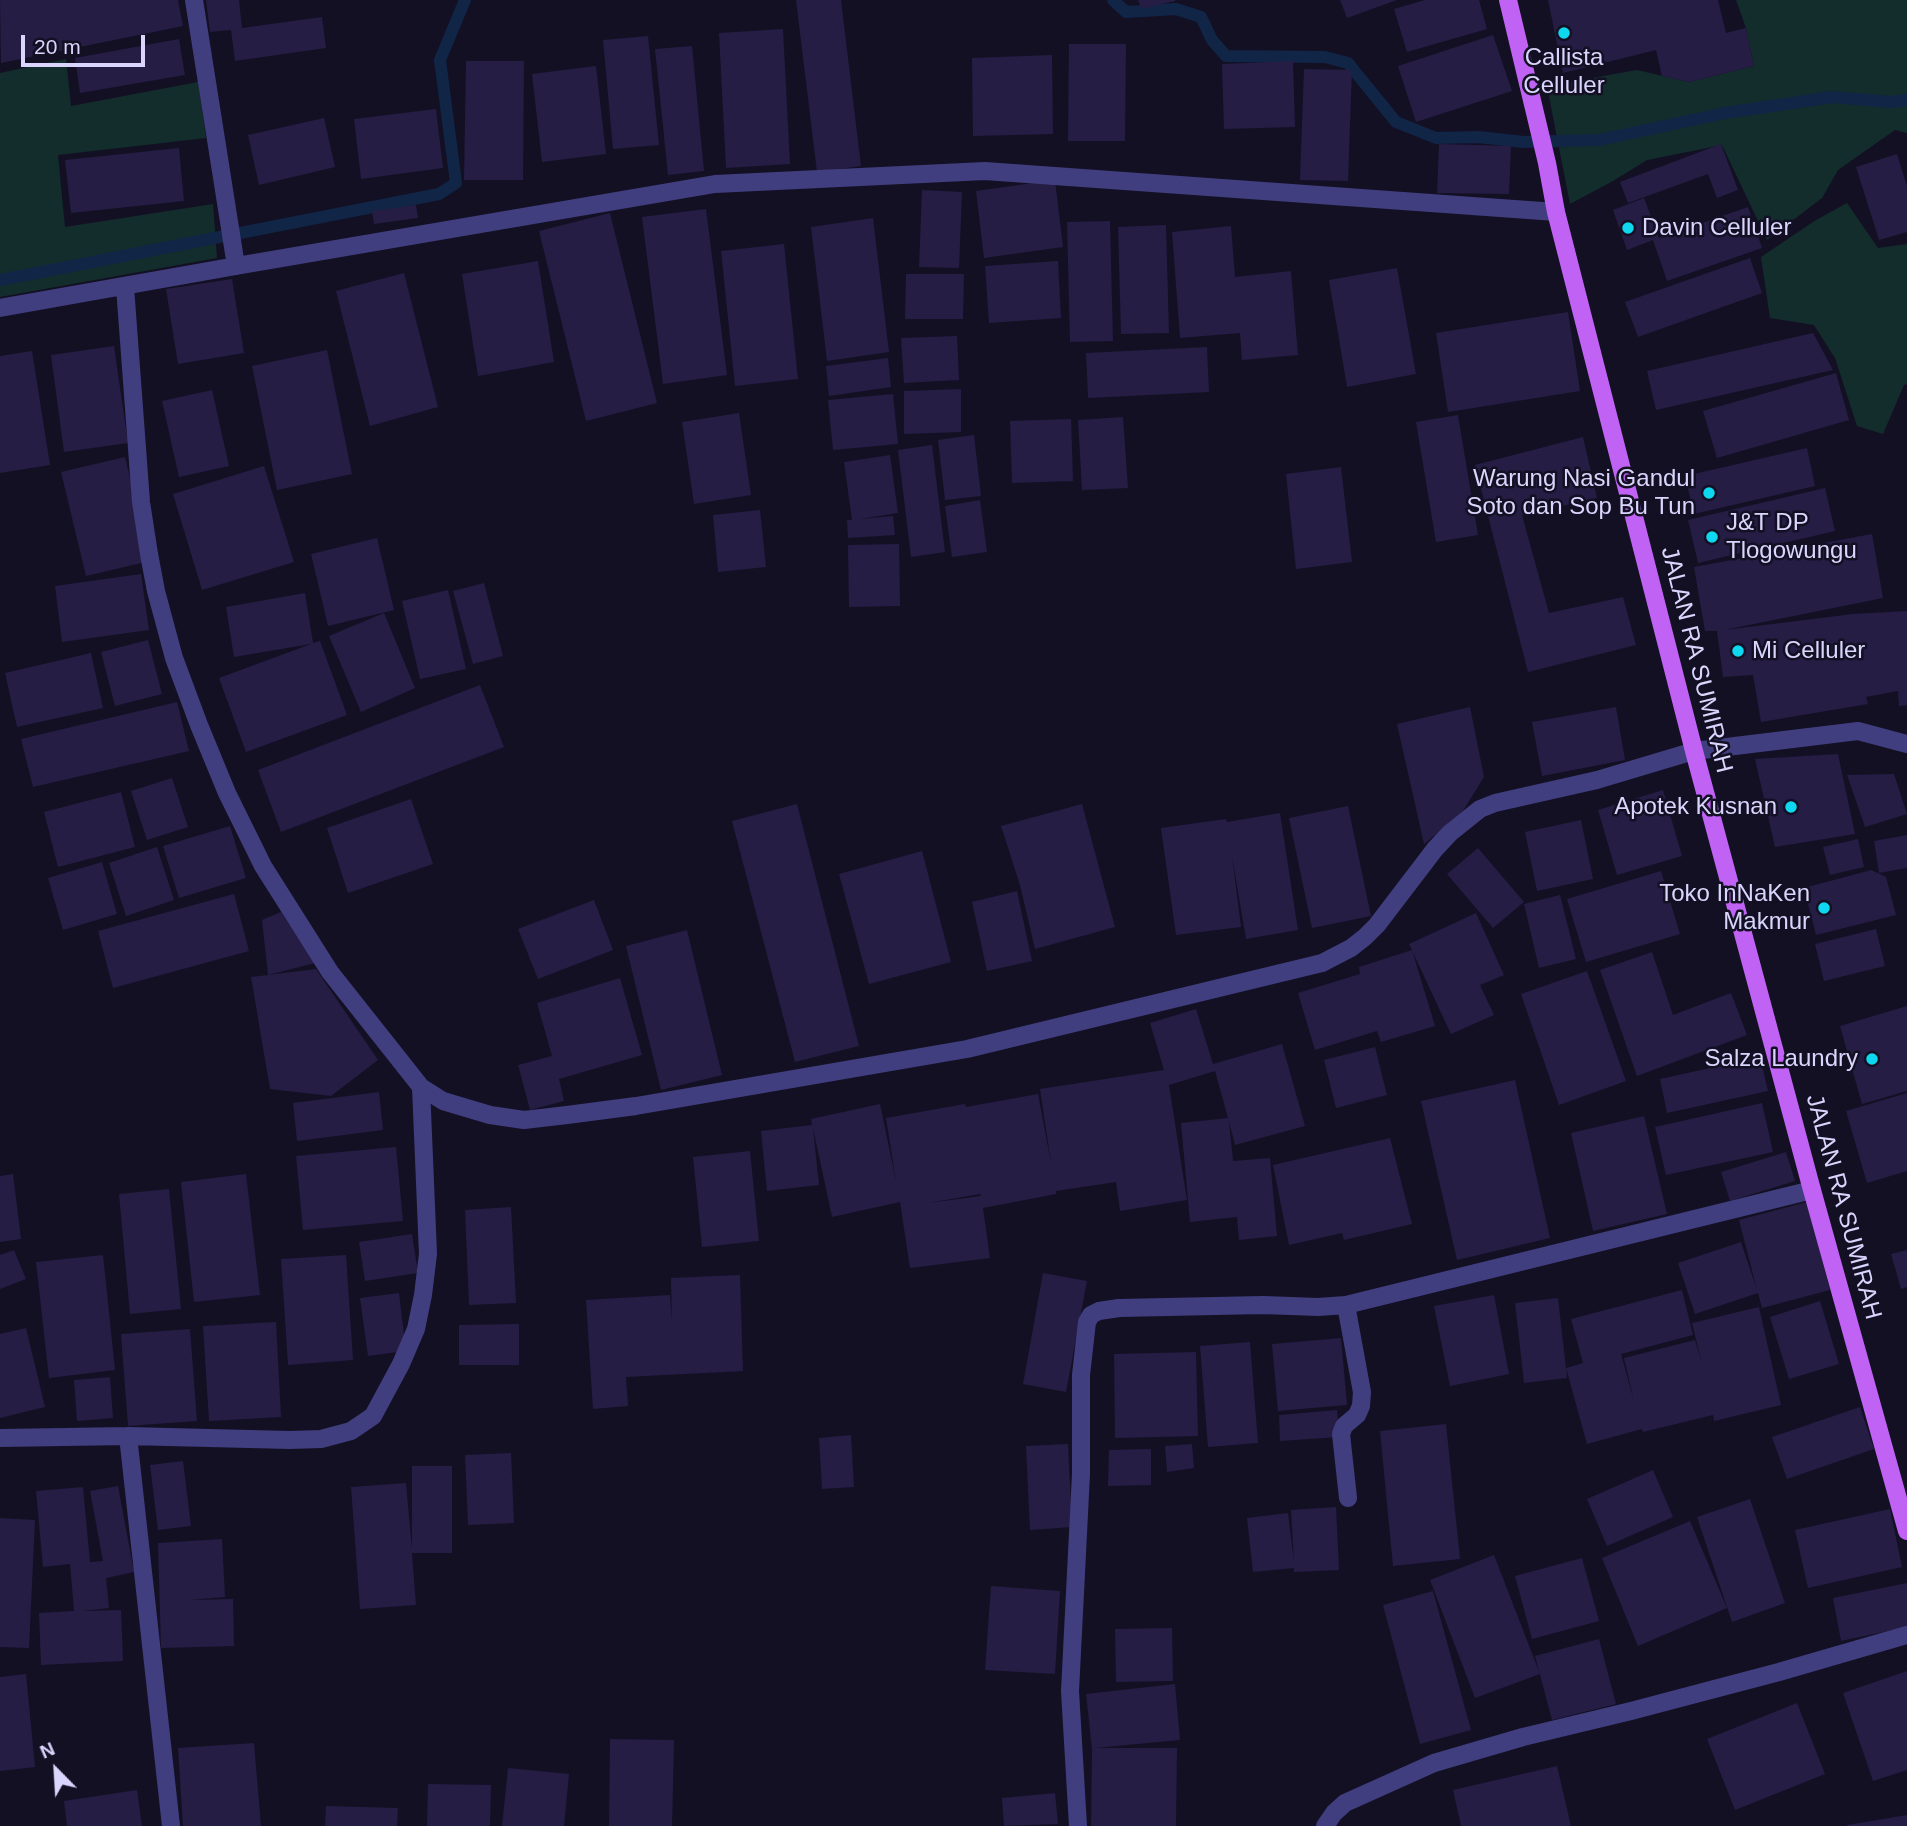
<!DOCTYPE html>
<html>
<head>
<meta charset="utf-8">
<style>
  body { margin:0 }
  #map { position:relative; width:1907px; height:1826px; overflow:hidden; background:#131024; font-family:Arial,sans-serif }
  canvas { display:block }
  .north { position:absolute; left:21px; top:1735px; width:70px; height:70px; -webkit-text-stroke:5px #131024; paint-order:stroke; rotate:336deg; font-size:19px; font-weight:700; line-height:28px; text-align:center; color:#dad5fc }
  .north::after { content:''; display:block; margin:auto; width:24px; height:32px; background:#dad5fc; clip-path:polygon(50% 0,100% 100%,50% 72%,0 100%) }
  .scale { position:absolute; left:21px; top:35px; width:124px; height:32px; box-sizing:border-box; border:4px solid #dad5fc; border-top:0; padding-left:9px; font-size:21px; line-height:24px; white-space:nowrap; color:#dad5fc; -webkit-text-stroke:5px #131024; paint-order:stroke }
</style>
</head>
<body>
<div id="map">
<canvas width="1907" height="1826"></canvas>
<div class="north">N</div>
<div class="scale">20 m</div>
</div>
<script>
const ctx = document.querySelector('canvas').getContext('2d');
ctx.lineJoin = 'round';
function fillPath(path, color) { ctx.fillStyle = color; ctx.fill(path, 'evenodd'); }
const poly = rows => new Path2D(rows.map(r => 'M' + r).join(''));
function trace(path, color, width, dash) { ctx.strokeStyle = color; ctx.lineWidth = width; ctx.lineCap = dash ? 'butt' : 'round'; ctx.setLineDash(dash || []); ctx.stroke(path); }
function label(font, color, halo, rows, align = 'center') {
  ctx.font = font + ' Arial,sans-serif'; ctx.lineWidth = 5; ctx.setLineDash([]); ctx.textBaseline = 'middle'; ctx.strokeStyle = halo; ctx.fillStyle = color; for (const [text, x, y, turn = 0] of rows) {
    ctx.save(); ctx.translate(x, y); ctx.rotate((+turn || 0) * Math.PI / 180); ctx.textAlign = isNaN(turn) ? turn : align; if (halo) ctx.strokeText(text, 0, 0); ctx.fillText(text, 0, 0); ctx.restore();
  }
}
fillPath(poly([
  [1736,0,1907,0,1907,133,1895,130,1838,170,1822,198,1767,240,1722,145,1647,160,1613,181,1570,204,1547,86,1637,70,1689,82,1754,66,1746,28],
  [66,59,71,106,198,82,206,138,58,155,65,227,213,204,217,258,0,297,0,73],
  [1847,203,1878,248,1907,244,1907,384,1904,385,1883,434,1857,426,1835,358,1814,325,1770,318,1761,257,1816,220]
]), '#132d2d');
trace(poly([
  [1113,0,1126,12,1176,9,1201,17,1212,40,1226,56,1325,57,1348,63,1396,122,1436,138,1478,137,1524,142,1599,140,1725,113,1832,97,1891,102,1907,100],
  [0,280,439,194,456,183,440,60,465,0]
]), '#112547', 12);
fillPath(poly([
  [0,0,178,0,183,26,1,63],
  [206,0,239,0,242,28,322,17,326,48,235,61,231,30,210,32],
  [796,0,841,0,861,166,817,172],
  [1138,0,1175,0,1175,1,1141,9],
  [1340,0,1397,0,1347,18],
  [1425,0,1479,0,1487,29,1407,52,1394,9],
  [1548,0,1718,0,1726,33,1746,28,1754,66,1689,82,1662,76,1656,50,1563,73],
  [783,29,790,164,726,168,719,33],
  [1493,35,1512,91,1416,122,1398,66],
  [648,36,659,145,613,149,603,40],
  [179,39,185,75,80,93,75,58],
  [1069,44,1126,44,1125,141,1068,141],
  [692,46,704,171,668,175,655,49],
  [1052,55,1053,134,973,136,972,58],
  [466,61,524,61,523,180,464,180],
  [1293,61,1295,127,1224,129,1222,64],
  [596,66,606,154,542,162,532,74],
  [1304,69,1352,70,1348,181,1300,180],
  [436,109,443,168,361,179,354,119],
  [324,118,335,167,259,185,248,135],
  [1439,144,1511,146,1509,194,1437,193],
  [1721,144,1738,190,1717,198,1708,174,1628,203,1620,182],
  [179,148,184,201,71,213,65,160],
  [1897,154,1907,186,1907,232,1879,240,1856,167],
  [1055,180,1063,247,984,258,976,191],
  [922,190,962,192,959,268,919,267],
  [1644,198,1659,238,1748,207,1762,248,1667,281,1653,240,1627,250,1613,210],
  [416,205,418,218,374,224,372,211],
  [706,209,727,375,663,384,642,217],
  [610,213,657,403,586,421,539,231],
  [873,218,889,352,827,361,811,227],
  [1110,221,1113,341,1070,342,1067,222],
  [1166,225,1169,333,1121,334,1118,227],
  [1231,226,1235,277,1291,271,1298,355,1242,360,1240,333,1180,338,1172,232],
  [784,244,798,379,735,386,721,251],
  [1750,258,1762,293,1638,337,1625,302],
  [538,261,554,362,478,376,462,274],
  [1058,261,1061,318,989,323,985,266],
  [1397,268,1416,374,1347,387,1329,280],
  [404,273,438,407,370,426,336,291],
  [906,274,964,274,963,319,905,319],
  [232,279,244,353,178,364,166,289],
  [1568,312,1580,391,1448,412,1436,333],
  [1813,333,1833,370,1656,410,1647,371],
  [957,336,959,380,904,383,901,338],
  [114,346,128,443,64,452,51,355],
  [1207,347,1209,392,1088,398,1086,353],
  [327,350,352,474,277,490,252,366],
  [32,351,50,465,0,473,0,356],
  [888,358,891,387,829,396,826,366],
  [1836,373,1849,420,1717,458,1703,411],
  [961,389,961,432,904,434,904,391],
  [212,390,229,466,179,477,162,401],
  [893,394,898,444,833,450,828,400],
  [739,413,751,495,694,504,682,422],
  [1458,415,1478,535,1436,542,1416,422],
  [1123,417,1128,488,1082,490,1078,420],
  [1071,419,1073,481,1012,483,1010,421],
  [974,435,981,496,945,500,938,440],
  [1583,437,1597,498,1522,515,1549,613,1623,597,1636,645,1528,672,1475,465],
  [932,445,945,552,911,557,898,450],
  [1807,448,1815,486,1694,514,1685,476],
  [890,455,898,513,860,519,893,516,895,535,848,538,847,520,852,520,844,462],
  [125,457,150,561,86,576,61,472],
  [264,466,294,562,202,590,173,494],
  [1341,467,1352,562,1296,569,1286,474],
  [1825,488,1835,531,1698,563,1688,520],
  [980,500,987,552,952,557,945,506],
  [760,510,766,567,718,572,713,515],
  [1872,534,1883,598,1724,630,1853,614,1907,611,1907,705,1899,706,1898,691,1866,697,1868,704,1761,722,1753,675,1723,677,1717,631,1705,631,1694,567],
  [377,538,394,610,328,626,311,554],
  [899,544,900,606,849,607,848,545],
  [141,574,149,630,62,642,55,586],
  [484,583,503,656,473,664,453,591],
  [448,590,466,669,420,679,402,601],
  [305,593,313,643,320,641,347,715,246,752,219,678,311,644,234,657,226,607],
  [384,613,415,688,361,712,329,636],
  [148,640,162,694,115,706,101,652],
  [91,653,103,708,17,727,5,673],
  [480,685,504,747,281,832,258,770],
  [177,702,189,751,33,787,21,739],
  [1470,707,1484,777,1461,814,1424,844,1397,724],
  [1616,707,1625,760,1542,776,1532,722],
  [1838,754,1855,834,1775,847,1755,759],
  [1894,774,1907,814,1865,827,1847,775],
  [172,778,188,827,147,840,131,791],
  [1663,790,1682,856,1617,875,1598,810],
  [121,792,135,847,58,867,44,812],
  [411,799,433,864,348,893,327,828],
  [797,804,859,1046,795,1062,732,821],
  [1082,804,1115,927,1035,949,1020,885,1001,826],
  [1348,806,1371,916,1312,928,1289,818],
  [1280,813,1298,930,1246,939,1232,856,1241,927,1176,935,1161,828,1226,819,1227,822],
  [1581,820,1593,879,1537,891,1525,832],
  [230,826,246,878,179,898,163,846],
  [1907,835,1907,868,1879,873,1874,841],
  [1858,839,1864,867,1830,875,1823,847],
  [157,847,174,900,126,916,109,863],
  [1478,848,1524,902,1493,928,1447,874],
  [922,851,951,962,869,984,839,874],
  [102,862,117,914,63,930,48,878],
  [1871,870,1886,877,1896,915,1816,935,1804,888],
  [1661,871,1680,934,1586,962,1567,899],
  [1017,891,1032,961,987,971,972,902],
  [234,894,249,951,113,988,98,931],
  [1560,895,1576,959,1539,968,1524,904],
  [594,900,613,950,538,979,518,929],
  [281,912,315,963,268,975,316,969,378,1060,331,1096,270,1089,251,977,268,975,262,920],
  [1476,913,1504,975,1480,985,1494,1015,1451,1034,1409,944],
  [1876,929,1885,966,1824,981,1815,944],
  [687,930,722,1075,661,1090,626,946],
  [1412,950,1435,1026,1381,1042,1377,1031,1315,1050,1298,993,1360,974,1359,967],
  [1652,952,1673,1015,1731,993,1747,1035,1637,1076,1600,970],
  [1587,971,1626,1081,1559,1105,1521,994],
  [620,978,642,1055,559,1079,564,1101,530,1110,518,1065,552,1056,537,1003],
  [1907,1006,1907,1091,1862,1104,1840,1026],
  [1196,1009,1213,1064,1282,1044,1305,1126,1235,1145,1229,1121,1233,1161,1270,1158,1277,1236,1239,1240,1237,1217,1190,1222,1181,1123,1228,1118,1215,1071,1169,1085,1187,1200,1120,1211,1116,1182,1056,1191,1056,1194,983,1208,990,1258,910,1268,900,1202,832,1217,813,1128,819,1185,767,1191,761,1131,812,1125,811,1119,880,1104,896,1181,886,1118,965,1104,966,1107,1038,1094,1051,1163,1040,1089,1164,1070,1150,1023],
  [980,1194,981,1196,928,1203],
  [1375,1047,1387,1095,1336,1108,1324,1060],
  [1760,1057,1768,1091,1667,1113,1660,1079],
  [1515,1080,1550,1238,1457,1260,1421,1101],
  [379,1092,383,1130,297,1141,293,1103],
  [1907,1093,1907,1171,1867,1183,1846,1111],
  [1762,1103,1773,1152,1666,1175,1655,1127],
  [1644,1116,1667,1214,1593,1231,1571,1133],
  [1390,1138,1412,1224,1344,1240,1342,1233,1289,1245,1273,1165],
  [396,1147,403,1221,303,1230,296,1156],
  [750,1151,759,1241,702,1247,693,1157],
  [1786,1152,1795,1181,1730,1201,1721,1172],
  [13,1174,21,1239,0,1242,0,1176],
  [246,1174,260,1295,194,1302,181,1182],
  [169,1189,181,1309,130,1314,119,1194],
  [1807,1202,1830,1290,1762,1308,1758,1293,1695,1314,1678,1263,1741,1242,1757,1290,1739,1220],
  [511,1207,516,1303,469,1305,465,1210],
  [412,1234,418,1273,365,1281,359,1242],
  [14,1250,26,1279,0,1289,0,1255],
  [1907,1250,1907,1287,1901,1289,1891,1254],
  [103,1255,115,1370,49,1378,36,1262],
  [346,1255,353,1360,288,1365,281,1259],
  [1043,1273,1087,1281,1066,1392,1023,1384],
  [740,1275,743,1371,626,1377,628,1406,593,1409,586,1300,670,1295,672,1322,671,1278],
  [1682,1290,1693,1335,1621,1354,1634,1401,1624,1358,1695,1340,1702,1364,1692,1323,1759,1307,1781,1405,1714,1421,1713,1415,1643,1432,1642,1429,1587,1444,1566,1368,1567,1378,1524,1383,1515,1303,1558,1298,1566,1368,1583,1363,1571,1319],
  [399,1293,406,1351,368,1356,360,1298],
  [1494,1295,1509,1374,1450,1386,1434,1306],
  [1820,1301,1839,1364,1789,1379,1770,1317],
  [276,1322,281,1417,209,1421,203,1326],
  [519,1324,519,1365,459,1365,459,1325],
  [26,1328,45,1407,0,1418,0,1334],
  [190,1329,197,1421,128,1426,121,1334],
  [1341,1338,1347,1405,1278,1411,1272,1344],
  [1250,1342,1258,1443,1208,1447,1200,1346],
  [1196,1352,1198,1436,1115,1438,1114,1354],
  [110,1377,113,1418,77,1421,74,1380],
  [1860,1407,1874,1449,1787,1479,1772,1437],
  [1337,1410,1339,1437,1280,1441,1279,1415],
  [1446,1424,1460,1559,1393,1566,1380,1431],
  [851,1435,854,1487,822,1489,819,1438],
  [1068,1444,1072,1527,1030,1530,1026,1446],
  [1192,1444,1194,1468,1167,1472,1165,1446],
  [1151,1449,1151,1485,1108,1486,1109,1450],
  [511,1453,514,1523,468,1525,465,1455],
  [183,1461,191,1526,158,1530,150,1465],
  [412,1466,452,1466,452,1553,412,1553,416,1605,360,1609,351,1487,406,1483,412,1550],
  [1653,1470,1673,1517,1607,1546,1587,1499],
  [118,1486,134,1572,106,1578,109,1608,82,1611,121,1610,123,1661,41,1665,39,1613,74,1611,70,1564,43,1567,36,1491,83,1487,90,1562,103,1561,90,1491],
  [1750,1499,1785,1603,1732,1622,1697,1517],
  [1336,1507,1339,1570,1294,1572,1294,1568,1253,1572,1247,1518,1288,1513,1294,1562,1291,1510],
  [1890,1509,1902,1567,1808,1588,1795,1530],
  [0,1518,35,1520,29,1648,0,1647],
  [1690,1521,1727,1608,1638,1646,1602,1558],
  [222,1539,225,1597,190,1600,233,1599,234,1646,161,1648,158,1543],
  [1494,1555,1540,1674,1475,1698,1430,1580],
  [1582,1558,1599,1621,1532,1639,1515,1576],
  [1907,1583,1907,1627,1841,1641,1833,1598],
  [991,1586,1060,1591,1055,1674,985,1670],
  [1433,1591,1471,1730,1420,1744,1383,1605],
  [1172,1628,1173,1681,1116,1682,1115,1629],
  [1599,1639,1616,1704,1552,1720,1535,1656],
  [1907,1671,1907,1770,1873,1781,1843,1693],
  [26,1674,35,1767,0,1771,0,1677],
  [1175,1684,1180,1740,1095,1748,1177,1748,1176,1826,1091,1826,1092,1749,1086,1694],
  [1797,1703,1825,1774,1735,1810,1707,1739],
  [610,1739,674,1740,672,1826,609,1826],
  [254,1743,261,1826,183,1826,178,1748],
  [1557,1766,1571,1826,1461,1826,1453,1790],
  [508,1768,569,1774,564,1826,502,1826],
  [428,1784,491,1785,490,1826,427,1826],
  [137,1790,142,1826,67,1826,64,1801],
  [1055,1793,1058,1824,1004,1826,1002,1798],
  [326,1806,398,1808,397,1826,325,1826],
  [1907,1815,1907,1826,1847,1826,1847,1825]
]), '#251d44');
trace(poly([
  [194,0,236,266],
  [125,287,141,502,149,554,156,591,174,658,199,725,227,793,263,866,330,972,421,1087,443,1101,490,1115,524,1120,567,1115,636,1106,967,1049,1322,963,1351,948,1365,937,1377,925,1435,849,1450,833,1480,809,1495,803,1597,780,1694,751,1858,731,1907,744],
  [0,308,236,266,715,184,985,171,1556,212],
  [1346,1305,1362,1392,1361,1406,1357,1415,1344,1426,1341,1434,1348,1498],
  [128,1436,171,1826],
  [0,1438,128,1436,290,1440,321,1439,351,1431,373,1416,401,1364,416,1329,423,1295,428,1254,421,1087],
  [1078,1826,1070,1691,1081,1474,1081,1375,1087,1322,1091,1315,1099,1311,1119,1308,1263,1305,1318,1307,1346,1305,1812,1190],
  [1325,1826,1334,1813,1345,1803,1434,1763,1523,1737,1631,1711,1779,1672,1907,1635]
]), '#413e80', 18);
trace(poly([
  [1508,0,1547,163,1556,212,1694,751,1812,1190,1907,1531]
]), '#c063f5', 18);
for (const [x, y, r, color] of [
  [1564,33,7,"#0fd7ef"],
  [1628,228,7,"#0fd7ef"],
  [1709,493,7,"#0fd7ef"],
  [1712,537,7,"#0fd7ef"],
  [1738,651,7,"#0fd7ef"],
  [1791,807,7,"#0fd7ef"],
  [1824,908,7,"#0fd7ef"],
  [1872,1059,7,"#0fd7ef"]
]) { const dot = new Path2D(); dot.arc(x, y, r, 0, 2 * Math.PI); ctx.fillStyle = color; ctx.fill(dot); trace(dot, '#131024', 2.5); }
label('24px', '#dad5fc', '#131024', [
  ["Callista",1564,58,"center"],
  ["Celluler",1564,86,"center"],
  ["Davin Celluler",1642,228,"left"],
  ["Warung Nasi Gandul",1695,479],
  ["Soto dan Sop Bu Tun",1695,507],
  ["J&T DP",1726,523,"left"],
  ["Tlogowungu",1726,551,"left"],
  ["Mi Celluler",1752,651,"left"],
  ["Apotek Kusnan",1777,807],
  ["Toko InNaKen",1810,894],
  ["Makmur",1810,922],
  ["Salza Laundry",1858,1059]
], 'right');
label('24px', '#dad5fc', '#131024', [
  ["JALAN RA SUMIRAH",1696,660,76],
  ["JALAN RA SUMIRAH",1843,1207,75]
]);
</script>
</body>
</html>
